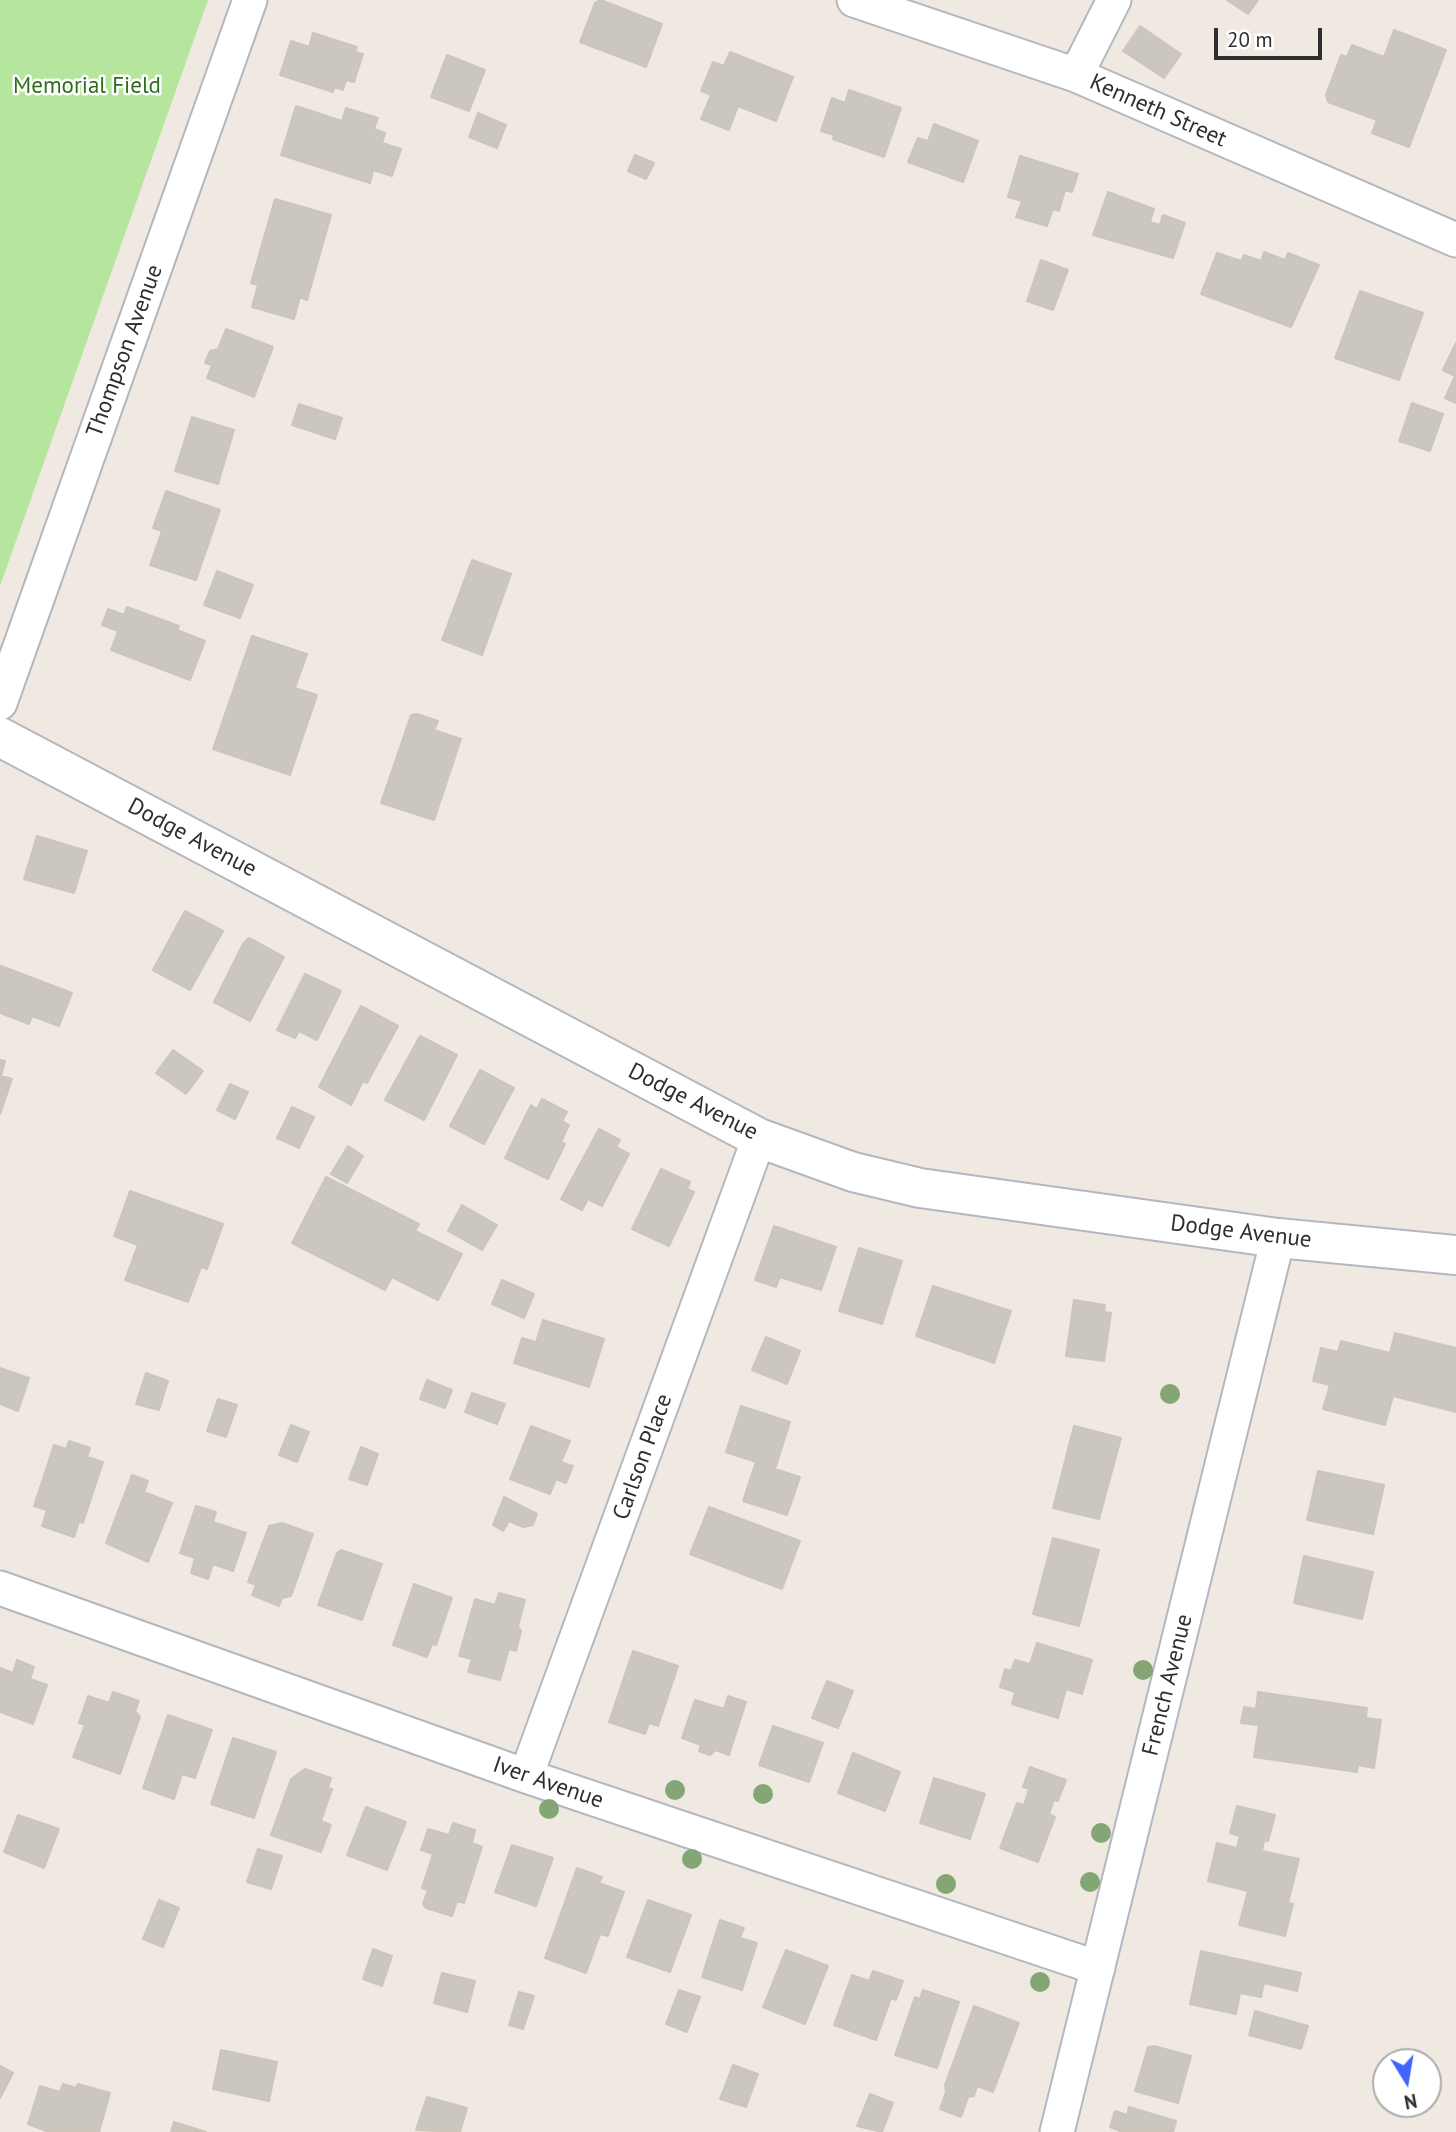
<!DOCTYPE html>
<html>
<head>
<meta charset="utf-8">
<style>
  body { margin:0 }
  #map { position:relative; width:1456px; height:2132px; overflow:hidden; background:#efe9e1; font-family:"PT Sans",sans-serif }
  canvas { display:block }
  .north { position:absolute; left:1372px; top:2048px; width:70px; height:70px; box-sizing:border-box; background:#fff; border:2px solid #ababab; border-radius:50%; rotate:169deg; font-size:19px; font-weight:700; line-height:28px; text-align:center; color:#2e2e2e }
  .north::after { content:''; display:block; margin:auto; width:24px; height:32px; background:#4264fb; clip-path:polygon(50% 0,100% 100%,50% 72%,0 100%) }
  .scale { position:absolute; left:1214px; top:28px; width:108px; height:32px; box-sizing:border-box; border:4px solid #2e2e2e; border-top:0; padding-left:9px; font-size:21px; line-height:24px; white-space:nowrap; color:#2e2e2e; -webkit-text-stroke:5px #fff; paint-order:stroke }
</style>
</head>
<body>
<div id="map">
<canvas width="1456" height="2132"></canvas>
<div class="north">N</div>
<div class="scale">20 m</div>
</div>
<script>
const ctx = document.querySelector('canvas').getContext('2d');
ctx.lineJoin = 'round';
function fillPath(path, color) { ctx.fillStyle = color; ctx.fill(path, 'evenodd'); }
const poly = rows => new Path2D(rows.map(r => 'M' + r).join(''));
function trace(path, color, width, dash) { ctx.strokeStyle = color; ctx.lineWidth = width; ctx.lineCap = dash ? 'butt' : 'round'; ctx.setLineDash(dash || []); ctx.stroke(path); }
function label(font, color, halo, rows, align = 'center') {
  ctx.font = font + ' "PT Sans",sans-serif'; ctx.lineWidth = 5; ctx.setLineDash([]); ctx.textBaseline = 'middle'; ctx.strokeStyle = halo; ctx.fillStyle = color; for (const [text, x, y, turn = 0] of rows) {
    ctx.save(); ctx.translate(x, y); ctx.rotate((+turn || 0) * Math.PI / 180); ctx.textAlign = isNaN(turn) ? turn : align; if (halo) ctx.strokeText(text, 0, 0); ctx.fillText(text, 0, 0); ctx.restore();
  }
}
fillPath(poly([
  [0,0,208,0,0,586]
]), '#b6e59e');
const building = poly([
  [601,0,662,24,646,67,580,42,595,3,601,0],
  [1227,0,1258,0,1248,14,1227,0],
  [1140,26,1181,54,1164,78,1123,51,1140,26],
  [1394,30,1446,50,1409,147,1372,133,1377,120,1328,102,1326,95,1341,55,1347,57,1352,45,1384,57,1394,30],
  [313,33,357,47,355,52,363,54,354,82,346,80,343,90,335,87,333,92,280,75,291,41,309,47,313,33],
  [730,52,793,77,776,121,738,106,729,130,701,119,711,95,701,91,713,62,724,66,730,52],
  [447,55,485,70,469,111,431,97,447,55],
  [849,90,901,108,884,157,833,139,834,135,821,131,832,98,845,103,849,90],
  [296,106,342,121,346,108,378,118,374,129,385,133,382,143,401,149,392,176,373,170,370,183,281,155,296,106],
  [478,113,506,125,497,148,469,137,478,113],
  [934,124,978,141,963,182,908,162,918,138,928,141,934,124],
  [635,155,654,163,646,179,628,171,635,155],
  [1020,156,1078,174,1072,192,1065,190,1059,211,1053,209,1047,226,1016,217,1022,201,1008,197,1020,156],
  [1108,192,1154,209,1150,222,1160,225,1163,215,1185,223,1173,258,1093,235,1108,192],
  [275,199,331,215,307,300,300,297,294,319,252,307,258,285,251,283,275,199],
  [1264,252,1285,260,1288,253,1319,265,1291,327,1201,294,1217,253,1241,261,1244,255,1261,261,1264,252],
  [1041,260,1068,270,1053,310,1027,301,1041,260],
  [1360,291,1423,313,1399,380,1335,358,1360,291],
  [226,329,273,347,254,397,207,378,212,365,205,363,210,351,218,349,226,329],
  [1456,343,1456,403,1445,398,1455,376,1443,370,1456,343],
  [1412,403,1443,414,1430,451,1399,441,1412,403],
  [299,404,342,418,335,439,292,425,299,404],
  [192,417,234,430,218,484,175,471,192,417],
  [166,491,220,510,196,580,150,565,162,531,153,528,166,491],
  [472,560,511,574,482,655,442,640,472,560],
  [217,571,253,585,240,618,204,605,217,571],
  [127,607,179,626,177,630,205,641,190,680,111,650,118,631,102,625,108,609,124,615,127,607],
  [252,636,307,654,295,688,317,695,290,775,213,749,252,636],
  [417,714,438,721,434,730,461,739,434,820,381,803,411,715,417,714],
  [37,836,87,851,74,893,24,879,37,836],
  [185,911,223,931,190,990,153,970,185,911],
  [249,938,284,957,250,1021,214,1002,243,944,249,938],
  [1,966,72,993,59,1026,32,1016,29,1024,0,1013,1,966],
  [305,974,341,991,317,1040,299,1031,295,1038,277,1030,305,974],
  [361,1006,398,1026,367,1083,363,1081,351,1105,319,1087,361,1006],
  [420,1036,457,1055,424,1120,385,1100,420,1036],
  [173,1050,203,1071,186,1094,156,1073,173,1050],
  [0,1060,5,1061,1,1076,12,1079,0,1114,0,1060],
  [480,1070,514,1088,484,1144,450,1126,480,1070],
  [230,1084,248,1092,235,1119,217,1110,230,1084],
  [542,1099,567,1112,562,1121,569,1125,561,1142,565,1144,548,1179,505,1158,531,1105,537,1109,542,1099],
  [292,1107,314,1117,299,1148,277,1138,292,1107],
  [599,1129,620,1140,616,1147,629,1154,602,1206,588,1199,582,1210,561,1199,599,1129],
  [348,1146,363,1156,347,1183,331,1174,348,1146],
  [661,1169,690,1182,687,1189,694,1192,669,1246,632,1229,661,1169],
  [326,1177,419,1224,415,1231,462,1254,438,1300,392,1277,385,1290,292,1243,326,1177],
  [130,1191,223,1224,207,1269,201,1267,188,1302,125,1280,138,1245,114,1236,130,1191],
  [462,1205,497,1225,482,1250,448,1231,462,1205],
  [774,1226,836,1247,821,1290,780,1277,776,1287,755,1280,774,1226],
  [859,1248,902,1261,882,1324,839,1311,859,1248],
  [502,1280,534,1294,524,1318,492,1304,502,1280],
  [933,1286,1011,1311,994,1363,916,1336,933,1286],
  [1074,1300,1105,1305,1104,1312,1111,1313,1104,1361,1066,1356,1074,1300],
  [543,1320,604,1339,589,1387,514,1363,522,1338,536,1342,543,1320],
  [1395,1333,1456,1348,1456,1412,1393,1396,1385,1425,1323,1409,1330,1385,1313,1381,1321,1348,1338,1352,1341,1341,1390,1353,1395,1333],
  [766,1337,800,1351,787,1384,752,1370,766,1337],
  [0,1368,29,1378,18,1411,0,1404,0,1368],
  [146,1373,168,1381,159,1410,136,1404,146,1373],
  [427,1380,452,1390,445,1408,420,1399,427,1380],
  [472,1393,505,1404,497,1424,465,1412,472,1393],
  [218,1399,237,1405,226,1437,207,1431,218,1399],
  [741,1406,790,1422,775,1469,800,1477,787,1515,743,1501,756,1462,726,1452,741,1406],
  [291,1425,309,1432,297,1462,279,1455,291,1425],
  [531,1426,570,1441,561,1462,573,1466,566,1483,556,1479,550,1494,510,1479,531,1426],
  [1074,1426,1121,1438,1099,1519,1053,1508,1074,1426],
  [69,1441,90,1448,87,1457,103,1462,83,1523,79,1521,74,1537,42,1526,47,1510,34,1506,54,1445,66,1449,69,1441],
  [361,1447,378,1454,367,1485,349,1479,361,1447],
  [1318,1471,1384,1485,1373,1534,1307,1520,1318,1471],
  [132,1475,148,1481,144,1492,172,1503,148,1562,106,1543,132,1475],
  [504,1497,537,1514,533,1525,523,1527,509,1521,503,1531,493,1525,504,1497],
  [196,1506,216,1512,213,1522,246,1533,233,1571,213,1564,208,1579,191,1573,195,1558,180,1553,196,1506],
  [709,1507,800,1541,782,1589,690,1554,709,1507],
  [282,1523,313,1534,291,1596,282,1598,279,1606,252,1595,256,1585,248,1582,269,1526,282,1523],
  [1053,1538,1099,1550,1079,1626,1033,1614,1053,1538],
  [341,1550,382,1564,362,1620,318,1605,337,1553,341,1550],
  [1304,1556,1373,1572,1362,1619,1294,1603,1304,1556],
  [414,1584,452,1598,436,1645,432,1644,427,1657,393,1645,414,1584],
  [499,1593,525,1600,518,1626,521,1631,516,1651,509,1649,500,1680,468,1672,472,1659,459,1656,475,1599,495,1605,499,1593],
  [1037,1643,1092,1660,1082,1694,1066,1689,1058,1718,1012,1704,1015,1692,1000,1687,1005,1669,1011,1671,1015,1660,1030,1664,1037,1643],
  [633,1651,678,1666,658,1726,649,1723,645,1734,609,1722,633,1651],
  [17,1660,34,1667,30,1679,47,1685,33,1724,0,1712,0,1668,13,1673,17,1660],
  [827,1681,853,1691,838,1728,812,1718,827,1681],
  [113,1692,139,1701,135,1711,140,1717,120,1774,73,1757,85,1725,79,1723,88,1696,109,1703,113,1692],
  [1258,1692,1367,1708,1366,1718,1381,1720,1374,1768,1358,1765,1357,1772,1254,1757,1259,1725,1241,1723,1244,1707,1256,1709,1258,1692],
  [728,1696,746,1702,729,1755,716,1750,710,1755,699,1751,701,1745,682,1738,695,1700,724,1709,728,1696],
  [168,1715,212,1730,195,1778,182,1774,174,1799,143,1788,168,1715],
  [773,1726,823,1743,809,1782,759,1765,773,1726],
  [233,1738,276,1752,254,1818,211,1804,233,1738],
  [853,1753,900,1772,885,1811,838,1793,853,1753],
  [1030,1767,1066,1780,1058,1801,1054,1800,1049,1814,1055,1817,1038,1862,1000,1848,1017,1803,1024,1805,1029,1789,1023,1787,1030,1767],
  [305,1769,331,1778,328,1788,332,1789,321,1821,331,1825,321,1852,271,1835,291,1779,305,1769],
  [934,1778,985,1794,970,1839,920,1823,934,1778],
  [1237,1806,1275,1815,1268,1841,1264,1840,1262,1851,1299,1859,1288,1903,1293,1904,1285,1936,1239,1925,1248,1891,1208,1881,1217,1843,1237,1848,1240,1836,1230,1833,1237,1806],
  [366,1807,406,1822,387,1870,347,1855,366,1807],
  [18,1815,59,1829,44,1868,4,1852,18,1815],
  [453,1823,475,1830,472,1843,482,1847,464,1903,457,1901,452,1916,426,1908,423,1904,428,1890,422,1888,433,1854,421,1850,428,1829,449,1835,453,1823],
  [512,1845,553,1858,536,1906,495,1892,512,1845],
  [258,1849,282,1856,271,1889,247,1882,258,1849],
  [577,1868,602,1877,599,1883,624,1892,608,1936,600,1934,586,1973,545,1958,577,1868],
  [159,1900,179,1908,163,1947,143,1939,159,1900],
  [648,1900,691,1915,670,1972,627,1957,648,1900],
  [720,1920,744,1928,740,1938,757,1943,742,1990,702,1977,720,1920],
  [373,1949,392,1956,382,1986,363,1979,373,1949],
  [786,1950,828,1966,805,2024,763,2007,786,1950],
  [1201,1951,1301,1973,1297,1991,1264,1983,1261,1997,1240,1993,1236,2014,1190,2004,1201,1951],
  [873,1971,903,1981,896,2000,891,1998,876,2040,834,2025,852,1975,869,1981,873,1971],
  [442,1973,475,1981,467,2012,434,2003,442,1973],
  [679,1990,700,1997,687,2032,666,2024,679,1990],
  [923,1990,959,2002,937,2068,895,2055,915,1997,920,1999,923,1990],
  [519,1992,534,1996,523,2029,509,2025,519,1992],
  [974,2006,1019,2023,993,2092,977,2086,974,2096,968,2097,961,2117,940,2109,946,2092,945,2085,974,2006],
  [1255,2011,1308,2026,1301,2049,1249,2035,1255,2011],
  [1154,2046,1191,2056,1178,2103,1135,2091,1148,2047,1154,2046],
  [221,2050,277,2062,269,2101,213,2089,221,2050],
  [733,2065,758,2074,746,2107,720,2099,733,2065],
  [0,2066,13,2073,0,2098,0,2066],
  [63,2084,76,2088,78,2084,110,2093,99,2132,49,2132,28,2124,40,2086,60,2092,63,2084],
  [870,2094,893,2103,882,2132,857,2126,870,2094],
  [427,2097,467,2108,460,2132,416,2130,427,2097],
  [1129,2107,1176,2121,1173,2132,1122,2132,1110,2127,1115,2111,1127,2115,1129,2107],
  [174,2122,206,2132,171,2132,174,2122]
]);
fillPath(building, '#cbc7bf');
trace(building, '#cbc5ba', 2);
const street = poly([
  [854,0,1076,75,1456,240],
  [1076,75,1114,0],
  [0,703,250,0],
  [0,1588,526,1776,1098,1968],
  [526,1776,759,1138],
  [1057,2132,1278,1238]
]);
const secondary = poly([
  [0,737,759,1138,853,1172,920,1188,1278,1238,1456,1255]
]);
trace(street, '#b4b7c1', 37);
trace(secondary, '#b4b7c1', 42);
trace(street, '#fff', 33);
trace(secondary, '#fff', 38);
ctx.fillStyle = '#84a574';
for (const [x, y] of [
  [1170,1394],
  [1143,1670],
  [675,1790],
  [763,1794],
  [549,1809],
  [1101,1833],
  [692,1859],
  [1090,1882],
  [946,1884],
  [1040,1982]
]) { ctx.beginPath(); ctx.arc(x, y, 10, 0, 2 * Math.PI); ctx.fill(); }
label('23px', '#2c6e1b', '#fff', [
  ["Memorial Field",87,86]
]);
label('23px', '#2e2e2e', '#fff', [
  ["Kenneth Street",1158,111,24],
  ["Thompson Avenue",125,351,-70],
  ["Dodge Avenue",192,838,28],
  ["Dodge Avenue",693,1102,27],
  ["Dodge Avenue",1241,1232,7],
  ["Carlson Place",643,1457,-70],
  ["French Avenue",1168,1685,-76],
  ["Iver Avenue",548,1783,19]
]);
</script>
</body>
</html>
